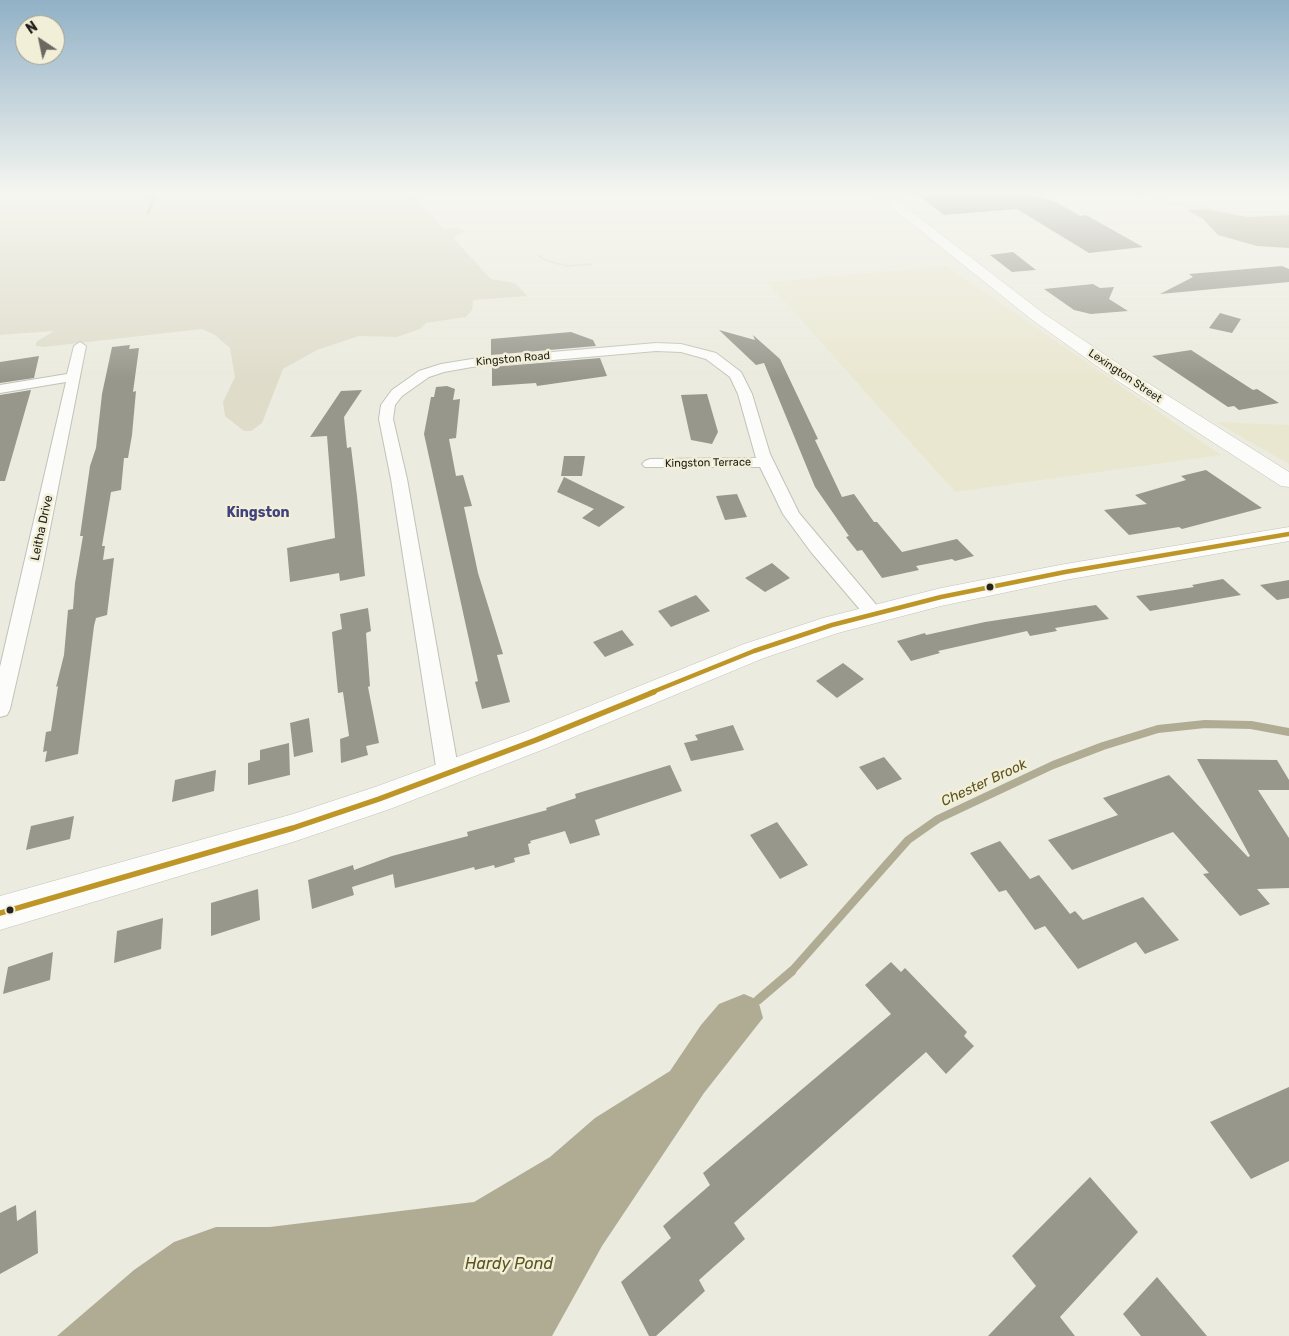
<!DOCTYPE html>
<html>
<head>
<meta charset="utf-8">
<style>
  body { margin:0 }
  #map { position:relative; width:1289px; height:1336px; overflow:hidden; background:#ecebdf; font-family:Rubik,sans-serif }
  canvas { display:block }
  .north { position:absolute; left:15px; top:15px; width:50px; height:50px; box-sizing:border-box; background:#f2efd9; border:1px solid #a09d8d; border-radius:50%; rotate:326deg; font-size:14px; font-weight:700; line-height:20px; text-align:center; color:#24221b }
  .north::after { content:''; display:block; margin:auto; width:18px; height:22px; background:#6a6860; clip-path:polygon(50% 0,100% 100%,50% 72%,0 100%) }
</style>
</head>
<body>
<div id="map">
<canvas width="1289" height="1336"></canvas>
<div class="north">N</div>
</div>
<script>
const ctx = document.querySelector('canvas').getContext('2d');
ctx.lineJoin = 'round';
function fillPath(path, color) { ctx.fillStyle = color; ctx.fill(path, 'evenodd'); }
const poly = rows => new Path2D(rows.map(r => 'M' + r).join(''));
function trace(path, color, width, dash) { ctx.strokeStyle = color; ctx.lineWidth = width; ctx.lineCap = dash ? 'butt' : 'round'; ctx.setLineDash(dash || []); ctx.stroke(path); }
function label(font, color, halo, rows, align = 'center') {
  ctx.font = font + ' Rubik,sans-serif'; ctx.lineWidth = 5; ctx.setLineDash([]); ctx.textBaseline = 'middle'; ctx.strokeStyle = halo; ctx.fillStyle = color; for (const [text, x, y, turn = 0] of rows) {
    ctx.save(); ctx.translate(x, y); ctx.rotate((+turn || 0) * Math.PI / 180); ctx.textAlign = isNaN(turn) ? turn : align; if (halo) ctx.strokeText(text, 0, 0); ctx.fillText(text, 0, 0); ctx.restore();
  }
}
fillPath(poly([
  [947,266,1221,455,955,492,767,282],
  [1216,422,1289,425,1289,464,1238,435]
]), '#eae7d1');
fillPath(poly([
  [0,192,410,192,444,229,457,227,465,231,453,238,491,279,515,283,527,296,473,300,472,310,466,317,426,323,420,329,397,337,359,336,317,350,283,369,262,423,251,431,244,431,225,416,223,402,235,377,230,348,215,335,202,329,44,347,36,346,36,342,54,331,0,335]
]), '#dfdcca');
fillPath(poly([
  [1203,209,1248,217,1289,215,1289,248,1257,246,1218,235,1203,219,1187,210],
  [744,994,758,1000,763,1018,704,1093,602,1246,552,1336,57,1336,134,1270,174,1242,216,1227,270,1227,474,1202,550,1157,595,1118,670,1071,701,1025,719,1004]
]), '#b0ac94');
trace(poly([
  [148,213,155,192]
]), '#b0ac94', 3);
trace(poly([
  [791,972,908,840,938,819,1053,765,1103,746,1158,729,1205,724,1251,725,1289,732]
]), '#b0ac94', 8);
trace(poly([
  [758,1000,792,971]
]), '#b0ac94', 9);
fillPath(poly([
  [914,192,1023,192,1056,202,1080,216,1086,215,1143,247,1089,253,1017,209,944,215],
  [1013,252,1036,270,1012,272,990,255],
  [1282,266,1289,269,1289,282,1160,294,1193,277,1189,274],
  [1093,284,1100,288,1114,287,1109,299,1128,311,1091,314,1074,310,1044,289],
  [1220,313,1241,319,1232,333,1209,328],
  [719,330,755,340,753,335,780,359,818,439,815,440,842,497,854,494,874,522,877,522,902,552,957,539,974,556,955,561,952,559,916,566,919,570,882,578,862,550,857,551,846,537,849,536,815,487,764,363,756,365],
  [571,332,593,340,596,346,491,355,491,339],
  [130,345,129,349,139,348,133,392,136,391,132,435,128,458,124,458,121,490,111,492,102,546,105,546,103,560,114,558,107,615,96,618,94,626,78,754,45,762,47,751,43,752,46,732,51,731,58,686,56,687,64,655,68,610,73,609,75,583,83,536,80,536,90,466,96,448,102,394,112,347],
  [1191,350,1253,390,1257,389,1279,403,1239,410,1234,406,1228,407,1152,356],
  [39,356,34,378,0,383,0,362],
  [600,358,607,376,537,386,536,383,492,386,492,367],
  [447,386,455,389,453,400,460,399,456,438,449,439,456,476,463,475,472,506,464,507,478,573,503,654,497,655,510,702,482,709,475,682,478,681,424,434,431,397,434,397,436,387],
  [31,390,5,481,0,481,0,395],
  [362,390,344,417,347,448,351,447,357,496,365,576,340,581,339,573,290,582,287,548,335,538,327,436,310,437,341,391],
  [707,394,718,432,712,444,691,440,681,395],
  [564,456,585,456,582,476,561,476],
  [1206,470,1262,508,1182,529,1179,527,1129,535,1104,510,1147,504,1135,495,1186,480,1181,476],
  [564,477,625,507,599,527,582,518,594,509,557,492],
  [737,494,747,517,725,520,716,496],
  [772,563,790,578,765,592,745,578],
  [1223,579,1241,595,1150,611,1136,596,1194,587,1192,585],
  [1289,580,1289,598,1277,600,1260,585],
  [696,595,710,611,671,627,658,611],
  [1096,605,1109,619,1055,628,1057,631,1030,636,1027,631,938,651,940,653,911,661,897,641,925,633,926,635,985,622],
  [368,608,371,631,366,633,370,686,368,687,379,743,366,746,368,755,341,763,340,739,349,736,343,692,338,693,332,632,342,629,340,614],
  [622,630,634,645,605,657,593,642],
  [843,663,864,679,837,698,816,681],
  [309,718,313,752,294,757,290,723],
  [733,725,744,750,691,761,684,743,698,740,695,735],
  [289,743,290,775,248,785,248,763,260,760,260,750],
  [884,757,902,779,877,790,859,767],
  [1197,759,1277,760,1289,780,1289,790,1258,790,1289,838,1289,888,1257,889,1270,904,1240,916,1203,874,1209,873,1173,832,1072,870,1048,840,1118,815,1103,798,1169,775,1248,857,1250,856],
  [670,765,682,791,595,820,600,835,570,844,565,831,530,841,531,843,528,844,530,854,514,858,515,862,495,868,494,865,475,870,474,867,395,888,393,874,352,887,354,895,312,909,308,880,353,865,354,870,392,856,468,836,467,832,547,810,546,808,576,798,575,794],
  [216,770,214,791,172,802,175,780],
  [74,816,70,839,26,850,31,826],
  [777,822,808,865,780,879,750,835],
  [1000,841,1030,879,1039,875,1070,914,1075,911,1083,920,1143,897,1179,940,1145,954,1136,942,1078,969,1045,926,1035,930,1006,890,999,892,970,853],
  [258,889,260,920,211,936,211,903],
  [163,918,161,949,114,963,117,931],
  [53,952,50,980,3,994,8,967],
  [891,962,901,972,905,968,967,1032,964,1036,974,1046,946,1074,926,1052,734,1223,745,1239,699,1280,705,1291,656,1336,649,1336,621,1282,671,1238,663,1226,710,1185,703,1173,891,1014,865,985],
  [1289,1087,1289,1161,1251,1179,1210,1122],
  [1090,1177,1138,1232,1060,1317,1075,1336,988,1336,1036,1286,1012,1256],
  [16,1205,17,1221,36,1210,38,1253,0,1274,0,1213],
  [1157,1277,1207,1336,1141,1336,1123,1314]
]), '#98978c');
const street = poly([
  [80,342,86,346,42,569,10,709,7,715,0,717,0,667,66,382,0,393,0,385,67,374,74,346,80,342],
  [656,343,681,344,716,353,741,372,752,394,770,454,799,513,884,614,882,619,875,621,868,619,811,552,783,514,760,467,645,467,642,464,645,461,650,459,756,458,738,394,730,377,706,359,681,352,656,351,472,367,444,372,429,377,402,396,395,405,393,419,407,479,459,773,456,780,448,782,440,780,437,773,391,479,379,419,381,405,392,390,419,371,441,364,472,359,656,343]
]);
const secondary = poly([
  [1289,527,1289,541,1065,580,941,606,838,633,764,658,547,748,390,809,293,842,0,930,0,896,293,814,375,787,525,732,744,644,823,618,941,588,1065,564,1289,527]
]);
const primary = poly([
  [872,192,886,192,1043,313,1132,373,1289,472,1289,487,1281,486,1118,381,1031,319,872,192]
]);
trace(street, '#c3c2b9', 2);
trace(secondary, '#c3c2b9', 1);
trace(primary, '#c3c2b9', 1);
trace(poly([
  [1137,192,1162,201,1226,212,1289,212],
  [539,256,547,261,568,266,593,264]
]), '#d3d2cf', 2, [1, 1]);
fillPath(street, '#fcfcfa');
fillPath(secondary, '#fcfcfa');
fillPath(primary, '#fcfcfa');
trace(poly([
  [650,693,754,651,832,625,941,597,1065,572,1289,534]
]), '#bd9627', 4.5);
trace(poly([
  [0,913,293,828,379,799,536,740,654,692]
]), '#bd9627', 5.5);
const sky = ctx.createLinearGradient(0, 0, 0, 379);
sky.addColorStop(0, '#91b1c6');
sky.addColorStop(0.51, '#f6f6f1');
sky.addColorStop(1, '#f6f6f100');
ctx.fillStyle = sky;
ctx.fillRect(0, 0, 1289, 379);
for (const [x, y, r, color] of [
  [990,587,4.5,"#24221b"],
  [10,910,4.5,"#24221b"]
]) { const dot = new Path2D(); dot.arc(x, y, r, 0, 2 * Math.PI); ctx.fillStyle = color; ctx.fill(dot); trace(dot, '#f2efd9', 2); }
label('11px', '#24221b', '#f2efd9', [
  ["Kingston Road",513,359,-5],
  ["Lexington Street",1125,376,34],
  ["Kingston Terrace",708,463,-1]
]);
label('12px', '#24221b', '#f2efd9', [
  ["Leitha Drive",42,528,-78]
]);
label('bold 14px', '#40427f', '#f2efd9', [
  ["Kingston",258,513]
]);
label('italic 14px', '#5c5320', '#f2efd9', [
  ["Chester Brook",984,783,-25]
]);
label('italic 16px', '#5c5320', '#f2efd9', [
  ["Hardy Pond",509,1264]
]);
</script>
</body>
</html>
